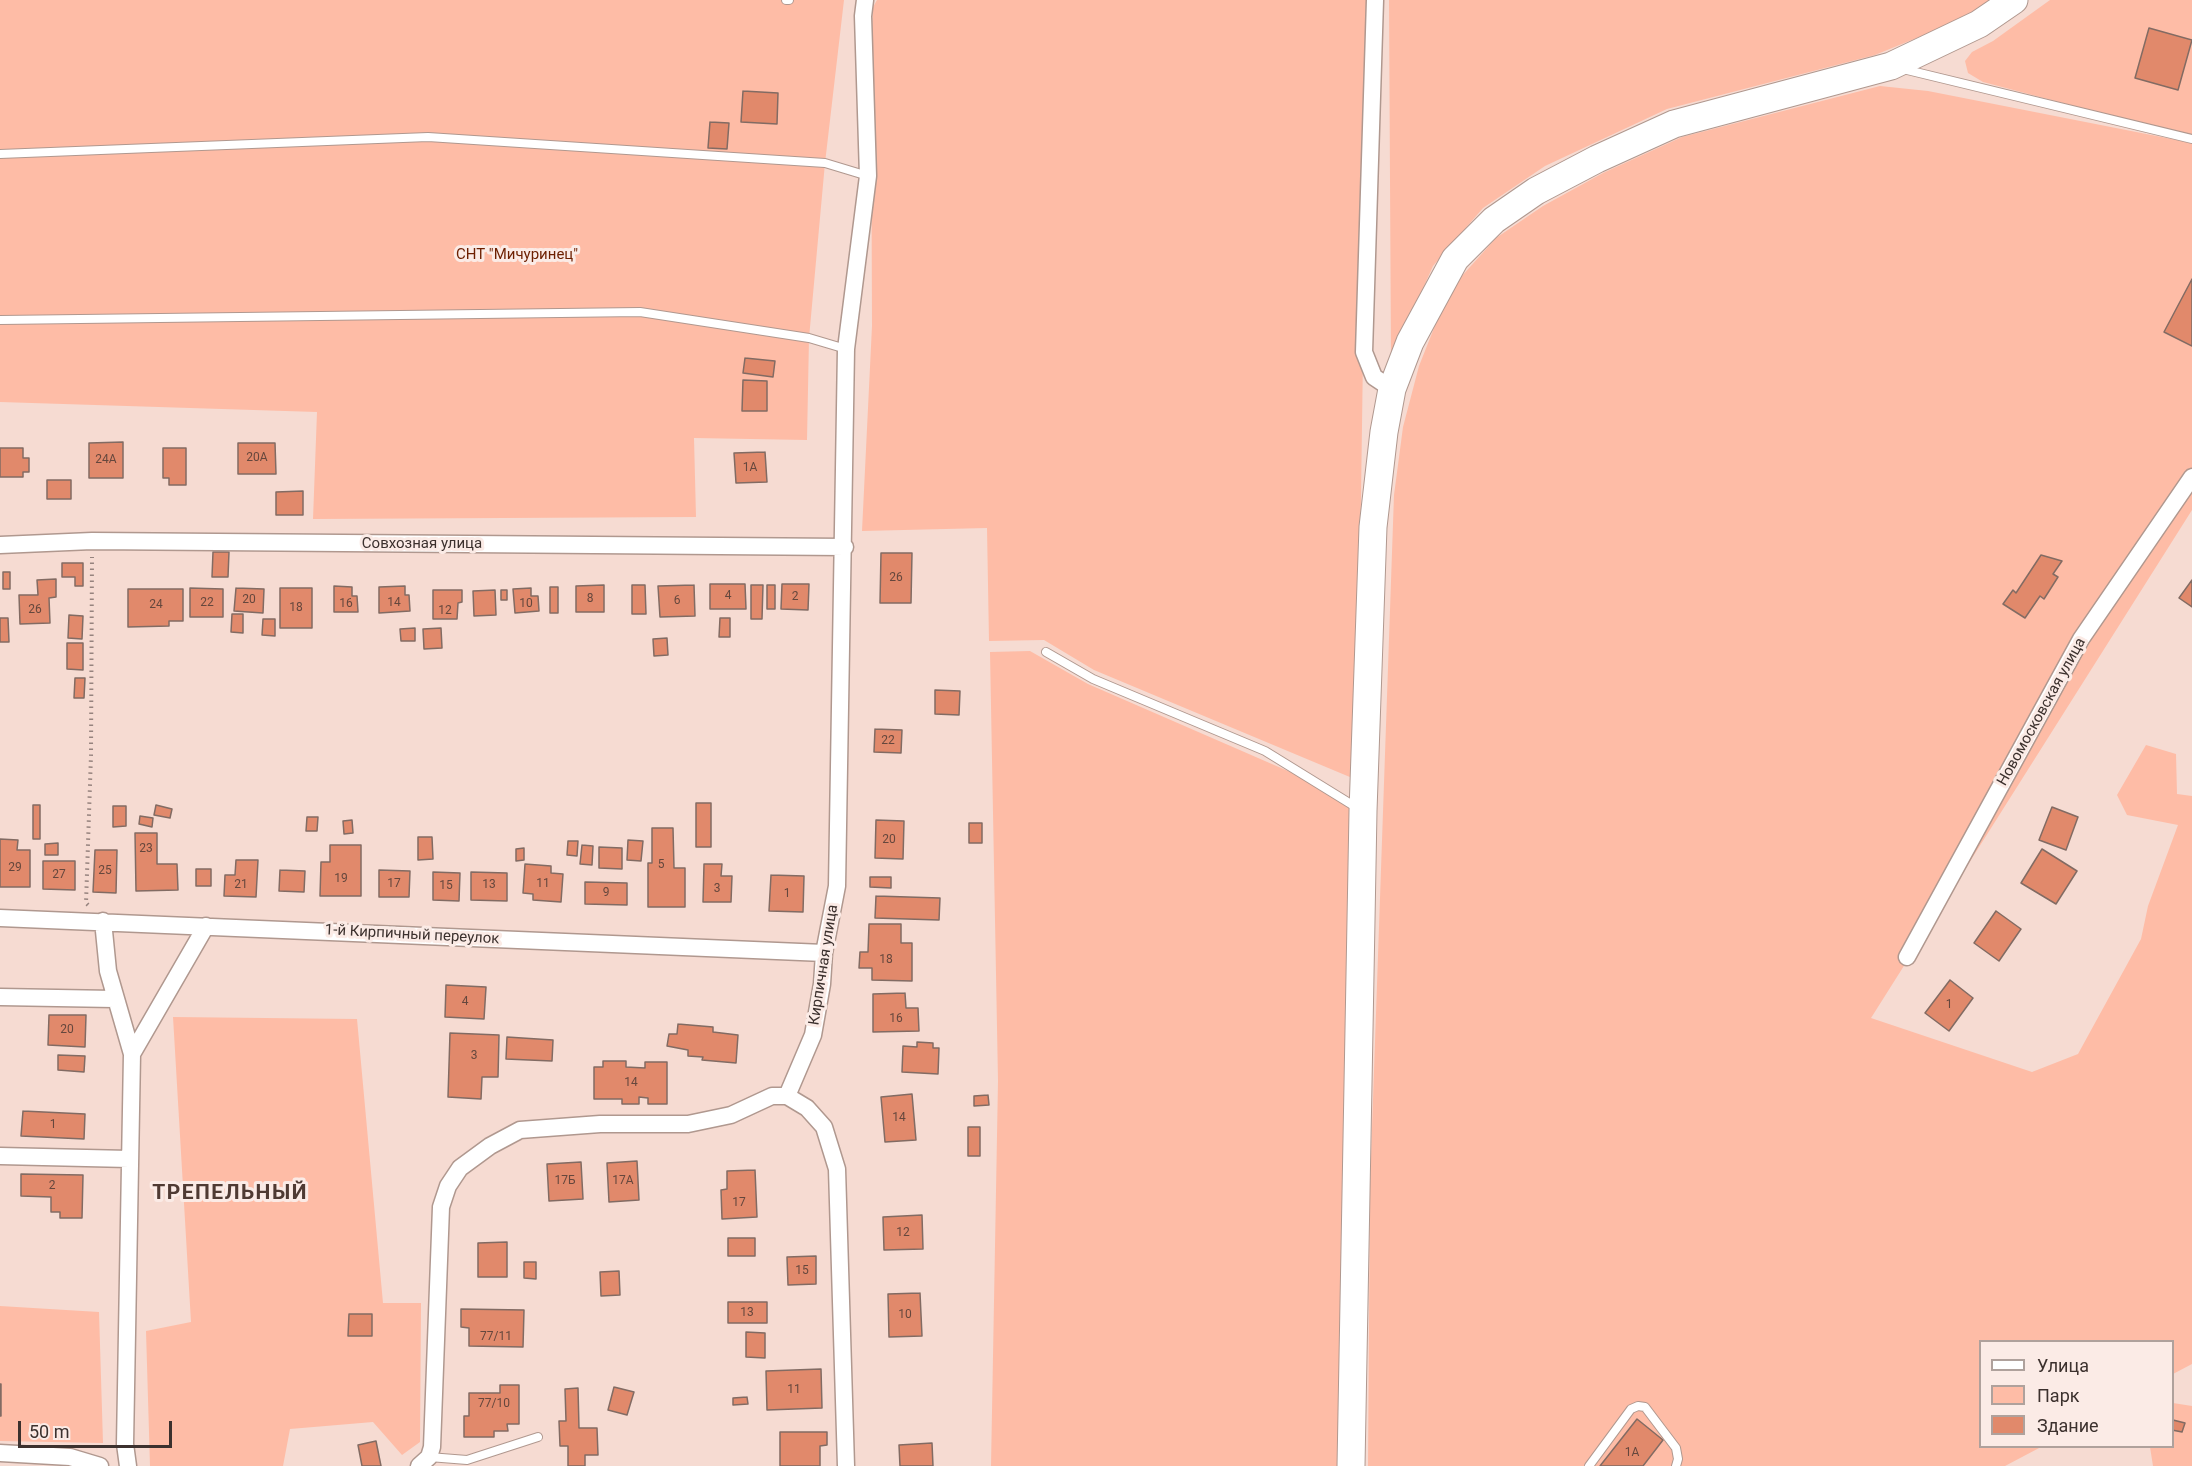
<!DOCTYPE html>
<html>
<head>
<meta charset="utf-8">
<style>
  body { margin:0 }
  #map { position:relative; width:2192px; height:1466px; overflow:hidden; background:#f6dbd2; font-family:Roboto,sans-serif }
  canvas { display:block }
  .legend { position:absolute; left:1979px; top:1340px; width:195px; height:108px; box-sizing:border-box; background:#fbebe6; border:2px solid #afa19c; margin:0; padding:8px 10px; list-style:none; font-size:18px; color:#3c312e }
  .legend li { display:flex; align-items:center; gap:12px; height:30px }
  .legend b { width:30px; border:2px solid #afa19c }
  .scale { position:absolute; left:18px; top:1421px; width:154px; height:27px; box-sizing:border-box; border:3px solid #3c312e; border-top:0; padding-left:8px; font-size:18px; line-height:21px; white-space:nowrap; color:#3c312e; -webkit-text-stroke:4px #fbebe6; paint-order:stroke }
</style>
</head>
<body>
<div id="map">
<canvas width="2192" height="1466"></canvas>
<ul class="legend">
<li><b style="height:8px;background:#fff"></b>Улица</li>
<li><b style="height:16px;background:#febca6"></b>Парк</li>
<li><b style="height:16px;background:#e1896b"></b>Здание</li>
</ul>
<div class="scale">50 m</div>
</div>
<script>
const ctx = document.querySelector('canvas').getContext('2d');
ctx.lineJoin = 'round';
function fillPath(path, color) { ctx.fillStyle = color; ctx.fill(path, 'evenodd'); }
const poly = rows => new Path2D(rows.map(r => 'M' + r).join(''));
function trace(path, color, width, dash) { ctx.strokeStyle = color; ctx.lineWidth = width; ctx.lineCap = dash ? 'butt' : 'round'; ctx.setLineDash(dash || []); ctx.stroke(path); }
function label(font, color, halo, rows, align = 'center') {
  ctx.font = font + ' Roboto,sans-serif'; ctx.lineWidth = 6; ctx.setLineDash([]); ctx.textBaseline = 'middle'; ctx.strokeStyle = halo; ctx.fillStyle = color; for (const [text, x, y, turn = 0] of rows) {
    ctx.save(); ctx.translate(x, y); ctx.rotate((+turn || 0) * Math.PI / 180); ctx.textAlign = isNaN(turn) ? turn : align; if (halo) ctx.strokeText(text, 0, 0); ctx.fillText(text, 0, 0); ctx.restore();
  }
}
fillPath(poly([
  [0,0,844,0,825,163,809,338,807,440,694,438,696,517,313,519,317,412,0,402],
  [877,0,1368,0,1357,780,1094,670,1044,640,989,641,987,528,862,531,872,326,871,51,873,7],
  [1389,0,1997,0,1985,10,1875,55,1667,109,1545,166,1483,208,1433,266,1391,360],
  [2050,0,2192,0,2192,137,1983,82,1968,73,1965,61,1972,52,1993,41],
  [1880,86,1928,91,2192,143,2192,510,1871,1018,2032,1072,2078,1054,2141,939,2148,906,2178,825,2127,815,2117,795,2146,745,2176,754,2177,794,2192,796,2192,1364,2173,1374,2172,1342,1980,1342,1980,1446,2041,1447,2005,1466,1368,1466,1370,1186,1394,495,1403,427,1419,366,1438,318,1461,277,1496,238,1543,206,1603,173,1682,137],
  [1030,651,1088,684,1350,798,1342,1466,991,1466,998,1081,990,652],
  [173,1017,357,1019,383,1303,421,1303,420,1442,402,1455,373,1422,290,1429,283,1466,150,1466,146,1331,191,1322],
  [0,1306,99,1312,103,1443,0,1441],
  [2173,1403,2192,1406,2192,1466,2153,1466,2150,1447,2172,1446]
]), '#febca6');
const building = poly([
  [2149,28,2192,40,2178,90,2135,78,2149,28],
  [743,91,778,93,777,124,741,122,743,91],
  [710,122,729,123,727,149,708,148,710,122],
  [2192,279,2192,346,2164,332,2192,279],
  [745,358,775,361,773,377,743,373,745,358],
  [743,380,767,381,767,411,742,411,743,380],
  [123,442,123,478,89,478,89,443,123,442],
  [238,443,275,443,276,474,238,474,238,443],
  [0,448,23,448,23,458,29,458,29,472,23,472,23,477,0,477,0,448],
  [163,448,186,448,186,485,169,485,169,478,163,478,163,448],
  [765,452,767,482,736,483,734,453,765,452],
  [47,480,71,480,71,499,47,499,47,480],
  [303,491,303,515,276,515,276,492,303,491],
  [213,552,229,552,228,577,212,577,213,552],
  [881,553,912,553,911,603,880,603,881,553],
  [2041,555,2062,561,2053,574,2058,577,2044,599,2040,596,2025,618,2003,604,2013,590,2016,593,2041,555],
  [62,563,83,563,83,586,75,586,75,577,62,577,62,563],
  [3,572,10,572,10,589,3,589,3,572],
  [56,579,56,597,49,598,50,623,20,624,19,595,38,595,37,580,56,579],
  [2192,580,2192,607,2179,598,2192,580],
  [710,584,745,584,746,609,710,609,710,584],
  [782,584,809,584,808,610,781,609,782,584],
  [604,585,604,612,576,612,576,586,604,585],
  [632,585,645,585,646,614,632,614,632,585],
  [694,585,695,616,660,617,658,586,694,585],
  [751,585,763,585,762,619,751,619,751,585],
  [767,585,775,585,775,609,767,609,767,585],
  [334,586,352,587,352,596,357,596,358,612,334,612,334,586],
  [405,586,405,595,409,595,410,611,379,613,379,587,405,586],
  [550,587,558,587,558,613,550,613,550,587],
  [190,588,223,589,223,617,190,617,190,588],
  [236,588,264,589,263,613,234,611,236,588],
  [280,588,312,588,312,628,280,628,280,588],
  [531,588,531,596,538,596,539,611,515,613,513,589,531,588],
  [128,589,183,589,183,621,169,621,169,626,128,627,128,589],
  [433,590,462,590,462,602,458,603,457,619,433,619,433,590],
  [495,590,496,615,474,616,473,591,495,590],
  [501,590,507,590,507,600,501,600,501,590],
  [232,614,243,614,243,633,231,632,232,614],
  [69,615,83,616,82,639,68,638,69,615],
  [0,618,8,618,9,642,0,642,0,618],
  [720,618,730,618,730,637,719,637,720,618],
  [263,619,275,619,275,636,262,635,263,619],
  [415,628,415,641,401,641,400,629,415,628],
  [441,628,442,648,424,649,423,629,441,628],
  [667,638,668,655,654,656,653,639,667,638],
  [67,643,83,643,83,670,67,669,67,643],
  [75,678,85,678,84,698,74,698,75,678],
  [935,690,960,691,959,715,935,714,935,690],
  [875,729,902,730,901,753,874,752,875,729],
  [696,803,711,803,711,847,696,847,696,803],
  [33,805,40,805,40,839,33,839,33,805],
  [156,805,172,809,170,818,154,815,156,805],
  [113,806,126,806,126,826,113,827,113,806],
  [2052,807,2078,817,2066,850,2039,840,2052,807],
  [140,816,153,818,152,827,139,824,140,816],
  [307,817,318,817,317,831,306,831,307,817],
  [352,820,353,833,344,834,343,821,352,820],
  [876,820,904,821,903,859,875,858,876,820],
  [969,823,982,823,982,843,969,843,969,823],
  [652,828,673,828,674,868,685,868,685,907,648,907,648,863,652,863,652,828],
  [135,833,157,833,157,864,177,864,178,890,136,891,135,833],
  [418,837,432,837,433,859,418,860,418,837],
  [0,839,18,840,17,850,30,850,30,887,0,887,0,839],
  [628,840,643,841,641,861,627,860,628,840],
  [568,841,578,841,577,856,567,855,568,841],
  [58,843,58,855,45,855,45,844,58,843],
  [330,845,361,845,361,896,320,896,321,862,330,862,330,845],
  [582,845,593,846,592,865,580,864,582,845],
  [599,847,622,848,622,869,599,868,599,847],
  [524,848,524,860,516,861,516,849,524,848],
  [2042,849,2077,871,2056,904,2021,883,2042,849],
  [95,850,117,850,116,893,93,892,95,850],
  [236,860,258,860,256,897,224,896,225,875,235,875,236,860],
  [43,861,75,861,75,890,43,889,43,861],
  [525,864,551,866,551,873,563,874,561,902,533,900,533,894,523,893,525,864],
  [704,864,722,864,721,876,732,876,731,902,703,902,704,864],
  [196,869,211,869,211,886,196,886,196,869],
  [280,870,305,871,304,892,279,891,280,870],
  [379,870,410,871,409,897,379,897,379,870],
  [433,872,460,873,459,901,433,900,433,872],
  [471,872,507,873,507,901,471,900,471,872],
  [771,875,804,876,803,912,769,911,771,875],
  [870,877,891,877,891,888,870,887,870,877],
  [585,882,627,883,627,905,585,904,585,882],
  [876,896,940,898,939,920,875,918,876,896],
  [1996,911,2021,929,1999,961,1974,943,1996,911],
  [869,924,901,924,901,943,912,943,912,981,872,980,872,968,859,968,860,952,868,952,869,924],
  [1950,980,1973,998,1949,1031,1925,1013,1950,980],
  [446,985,486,987,484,1019,445,1017,446,985],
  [905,993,906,1008,918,1008,919,1031,873,1032,873,994,905,993],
  [49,1015,86,1015,85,1047,48,1045,49,1015],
  [678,1024,713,1027,713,1032,738,1035,736,1063,702,1060,703,1057,688,1056,688,1050,667,1046,669,1034,677,1034,678,1024],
  [450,1033,499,1035,498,1077,482,1077,481,1099,448,1097,450,1033],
  [507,1037,553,1040,552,1061,506,1059,507,1037],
  [917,1042,933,1043,933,1048,939,1048,938,1074,902,1072,903,1046,917,1047,917,1042],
  [58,1055,85,1056,84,1072,58,1070,58,1055],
  [603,1061,626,1061,626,1067,645,1068,645,1062,667,1062,667,1104,648,1104,648,1098,639,1097,639,1104,622,1104,622,1099,594,1099,594,1067,603,1067,603,1061],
  [912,1094,916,1140,885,1142,881,1097,912,1094],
  [988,1095,989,1105,974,1106,974,1096,988,1095],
  [23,1111,85,1114,84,1139,21,1136,23,1111],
  [968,1127,980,1127,980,1156,968,1156,968,1127],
  [637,1161,639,1200,609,1202,607,1163,637,1161],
  [581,1162,583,1199,549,1201,547,1164,581,1162],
  [755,1170,757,1217,722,1219,721,1190,727,1189,727,1171,755,1170],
  [21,1174,83,1175,82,1218,60,1218,60,1212,51,1212,51,1197,21,1196,21,1174],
  [922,1215,923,1249,884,1250,883,1217,922,1215],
  [728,1238,755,1238,755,1256,728,1256,728,1238],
  [507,1242,507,1277,478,1277,478,1243,507,1242],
  [816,1256,816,1284,788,1285,787,1257,816,1256],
  [524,1262,536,1262,536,1279,524,1278,524,1262],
  [619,1271,620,1295,601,1296,600,1272,619,1271],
  [920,1293,922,1336,889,1337,888,1294,920,1293],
  [728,1302,767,1302,767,1323,728,1323,728,1302],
  [461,1309,524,1310,523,1347,469,1346,469,1328,461,1327,461,1309],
  [349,1314,372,1314,372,1336,348,1336,349,1314],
  [746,1332,765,1333,765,1358,746,1357,746,1332],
  [821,1369,822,1408,767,1410,766,1371,821,1369],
  [0,1384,1,1384,1,1416,0,1416,0,1384],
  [500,1385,519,1385,519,1424,507,1424,508,1431,494,1431,494,1437,464,1437,464,1416,469,1416,469,1393,500,1393,500,1385],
  [614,1387,634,1392,627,1415,608,1410,614,1387],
  [578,1388,579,1428,597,1428,598,1455,585,1455,585,1466,568,1466,568,1446,560,1446,559,1421,566,1421,565,1389,578,1388],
  [747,1397,748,1404,733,1405,733,1398,747,1397],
  [1637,1419,1663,1440,1643,1466,1600,1466,1637,1419],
  [2173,1420,2185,1423,2182,1432,2172,1430,2173,1420],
  [780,1432,827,1432,827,1445,820,1446,820,1466,780,1466,780,1432],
  [376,1441,381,1466,362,1466,358,1445,376,1441],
  [932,1443,933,1466,900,1466,899,1445,932,1443]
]);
fillPath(building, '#e1896b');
trace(building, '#826b63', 1.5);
const service = poly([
  [786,0,789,0],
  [1903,69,2192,139],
  [0,154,428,137,825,163,868,176],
  [0,320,640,312,809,338,846,349],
  [1046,652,1093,679,1265,751,1359,809],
  [429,1457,467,1460,538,1437],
  [1589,1466,1631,1409,1638,1406,1645,1407,1676,1448,1678,1459,1676,1466]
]);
const minor = poly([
  [1375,0,1364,352,1374,377,1392,389],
  [0,545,92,541,845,547],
  [0,918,824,953],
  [103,921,108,971,132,1054,125,1444,128,1466],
  [1907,957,2081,639,2192,477],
  [0,997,114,999],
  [132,1054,206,926],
  [0,1156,129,1159],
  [0,1453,70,1457,100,1466],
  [419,1466,429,1457,432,1447,441,1207,448,1186,460,1168,490,1146,520,1130,600,1124,688,1124,731,1115,772,1096,787,1096],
  [846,1466,837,1169,824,1127,807,1108,787,1096,813,1035,822,984,824,953,837,886,846,349,868,176,863,16,865,0]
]);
const primary = poly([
  [1351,1466,1363,811,1373,527,1384,432,1392,389,1410,342,1455,259,1494,220,1536,191,1597,159,1674,124,1891,66,1979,24,2014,0]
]);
trace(service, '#b0988f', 10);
trace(minor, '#b0988f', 19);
trace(primary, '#b0988f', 29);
trace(poly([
  [88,905,86,903,91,755,92,557]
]), '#96837e', 4, [1.5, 4.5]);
trace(service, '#fff', 8);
trace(minor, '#fff', 16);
trace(primary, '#fff', 27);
label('12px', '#65473d', null, [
  ["20А",257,458],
  ["24А",106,460],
  ["1А",750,468],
  ["26",896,578],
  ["4",728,596],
  ["2",795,597],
  ["8",590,599],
  ["20",249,600],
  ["6",677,601],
  ["22",207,603],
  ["14",394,603],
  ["16",346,604],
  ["10",526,604],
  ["24",156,605],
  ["18",296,608],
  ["26",35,610],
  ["12",445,611],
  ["22",888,741],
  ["20",889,840],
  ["23",146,849],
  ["5",661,865],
  ["29",15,868],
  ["25",105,871],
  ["27",59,875],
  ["19",341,879],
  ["17",394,884],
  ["11",543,884],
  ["21",241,885],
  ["13",489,885],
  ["15",446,886],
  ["3",717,889],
  ["9",606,893],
  ["1",787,894],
  ["18",886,960],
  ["4",465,1002],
  ["1",1949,1005],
  ["16",896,1019],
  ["20",67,1030],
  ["3",474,1056],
  ["14",631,1083],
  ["14",899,1118],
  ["1",53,1125],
  ["17Б",565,1181],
  ["17А",623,1181],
  ["2",52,1186],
  ["17",739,1203],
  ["12",903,1233],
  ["15",802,1271],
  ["13",747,1313],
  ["10",905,1315],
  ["77/11",496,1337],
  ["11",794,1390],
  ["77/10",494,1404],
  ["1А",1632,1453]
]);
label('15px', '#6d1f00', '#fbebe6', [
  ["СНТ \"Мичуринец\"",517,255]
]);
label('15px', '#3c312e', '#fbebe6', [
  ["Совхозная улица",422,544],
  ["Новомосковская улица",2042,712,-61],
  ["1-й Кирпичный переулок",412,935,3],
  ["Кирпичная улица",824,965,-81]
]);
ctx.letterSpacing = '1.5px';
label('bold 21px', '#4f3a33', '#fbebe6', [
  ["ТРЕПЕЛЬНЫЙ",230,1194]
]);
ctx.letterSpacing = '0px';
</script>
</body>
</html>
